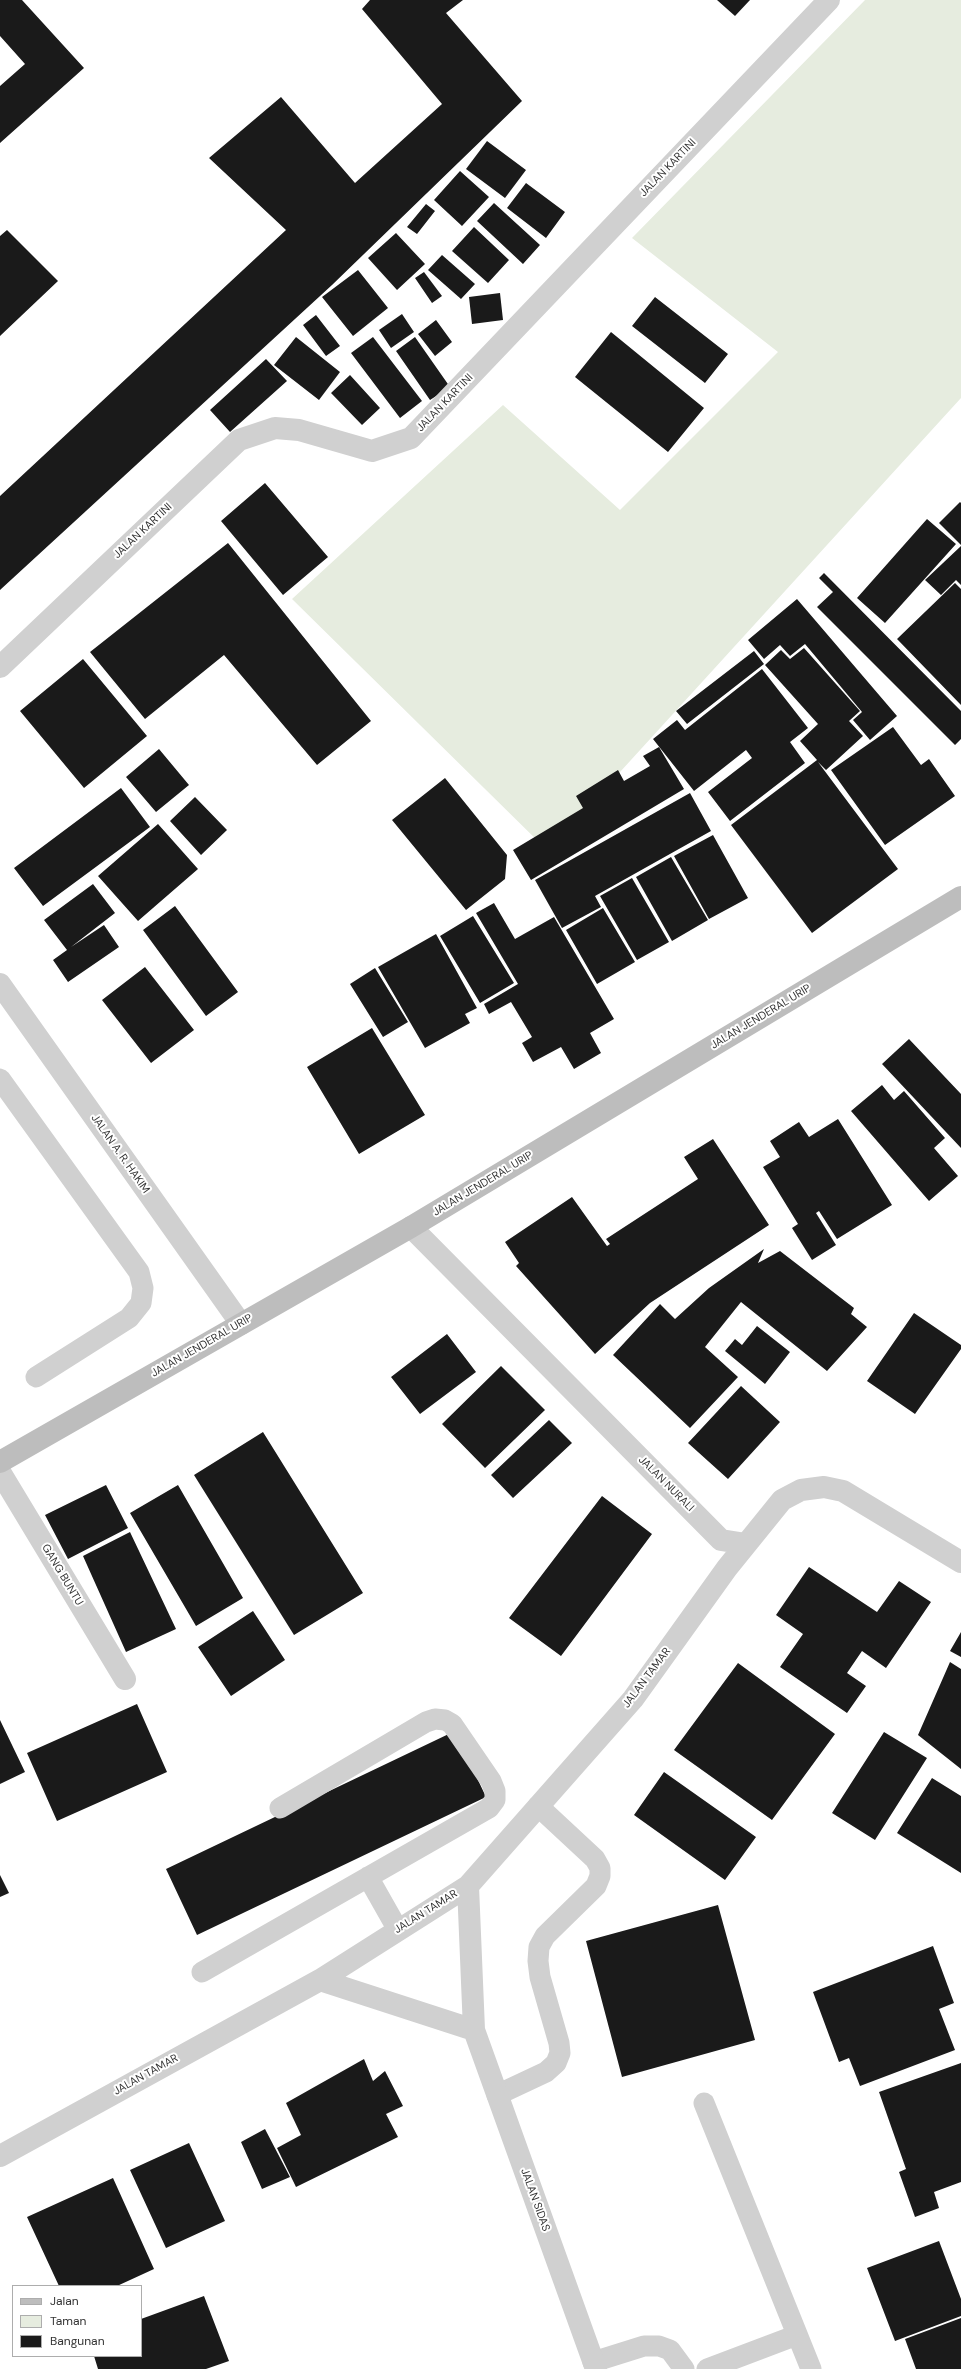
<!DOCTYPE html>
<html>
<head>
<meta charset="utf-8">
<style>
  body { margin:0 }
  #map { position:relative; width:961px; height:2369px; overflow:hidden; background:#fff; font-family:"DM Sans",sans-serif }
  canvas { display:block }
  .legend { position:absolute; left:12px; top:2285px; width:130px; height:72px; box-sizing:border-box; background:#fff; border:1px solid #adadad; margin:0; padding:5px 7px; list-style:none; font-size:12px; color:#333 }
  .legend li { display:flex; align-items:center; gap:8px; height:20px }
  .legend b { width:20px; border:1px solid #adadad }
</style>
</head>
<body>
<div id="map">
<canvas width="961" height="2369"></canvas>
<ul class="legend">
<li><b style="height:5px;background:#bdbdbd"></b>Jalan</li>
<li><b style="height:11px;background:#e6ecdf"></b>Taman</li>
<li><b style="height:11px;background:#1a1a1a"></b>Bangunan</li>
</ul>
</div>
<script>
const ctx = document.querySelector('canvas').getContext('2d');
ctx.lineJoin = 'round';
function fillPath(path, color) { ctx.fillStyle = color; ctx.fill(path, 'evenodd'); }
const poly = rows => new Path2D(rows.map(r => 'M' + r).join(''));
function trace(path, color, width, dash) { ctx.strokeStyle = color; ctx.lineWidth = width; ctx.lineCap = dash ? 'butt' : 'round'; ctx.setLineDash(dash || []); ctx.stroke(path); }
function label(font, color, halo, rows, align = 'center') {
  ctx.font = font + ' "DM Sans",sans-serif'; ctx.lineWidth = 4; ctx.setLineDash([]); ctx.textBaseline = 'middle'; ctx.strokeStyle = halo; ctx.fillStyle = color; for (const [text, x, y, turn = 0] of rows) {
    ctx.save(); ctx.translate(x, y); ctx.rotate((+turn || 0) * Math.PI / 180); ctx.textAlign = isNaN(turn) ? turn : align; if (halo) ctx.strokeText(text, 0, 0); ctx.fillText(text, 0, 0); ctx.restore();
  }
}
fillPath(poly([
  [865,0,961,0,961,398,548,851,292,599,503,405,620,510,778,352,632,238]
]), '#e6ecdf');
fillPath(poly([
  [0,0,22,0,84,68,0,143,0,86,25,64,0,36],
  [370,0,463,0,446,13,522,101,332,285,0,590,0,496,286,230,209,158,281,97,355,183,442,104,362,9],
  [717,0,750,0,735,16],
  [487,141,526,170,505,198,466,169],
  [460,171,489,197,462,226,434,200],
  [526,183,565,212,546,238,507,208],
  [494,203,540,245,523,264,477,221],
  [426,204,435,211,417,234,407,227],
  [474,227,509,260,488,283,452,251],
  [7,230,58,281,0,336,0,236],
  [396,233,425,264,397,290,368,258],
  [442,255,475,284,461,299,428,270],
  [358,270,388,308,353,336,322,297],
  [424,272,442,296,432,303,415,278],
  [500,293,503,320,472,324,469,297],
  [655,297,728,354,705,383,632,326],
  [402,314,414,332,391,348,379,330],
  [316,315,340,346,326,356,303,325],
  [436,320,452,342,435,356,418,334],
  [611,332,704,408,668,452,575,377],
  [296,337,340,372,319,400,274,365],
  [373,337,422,401,400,418,351,353],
  [415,337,450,387,430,400,396,351],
  [266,359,287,381,230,432,210,410],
  [350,375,380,408,362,425,331,393],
  [265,483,328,557,283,595,221,521],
  [960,502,961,503,961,545,939,523],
  [927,519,956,544,885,623,857,598],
  [228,543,371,721,317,765,224,655,145,719,90,652],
  [961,546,961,585,956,580,941,595,925,580],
  [824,573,961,711,961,739,955,745,817,607,833,592,819,578],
  [955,583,961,589,961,705,897,639],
  [797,599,897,716,870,740,853,720,862,712,805,644,790,656,780,645,764,659,748,640],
  [804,648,860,711,849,721,863,736,826,770,818,762,898,869,812,933,731,825,817,760,800,741,818,724,765,665,781,650,790,659],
  [754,651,764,664,687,724,676,711],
  [83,659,147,736,84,788,20,711],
  [762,669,808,728,790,742,805,763,730,821,708,792,752,758,746,750,694,791,653,739,677,720,685,730],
  [893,727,921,765,929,759,955,796,885,845,831,770],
  [659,747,684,789,531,880,513,850,583,808,576,796,618,770,624,781,650,766,643,756],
  [159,749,189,785,156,812,126,777],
  [445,778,507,855,505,879,466,910,392,820],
  [121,788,150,827,43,906,14,868],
  [690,793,711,831,595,896,601,907,562,928,535,880],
  [195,797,227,830,201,855,170,821],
  [158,824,198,869,138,921,98,876],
  [713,835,748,898,709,919,674,856],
  [671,857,708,920,672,941,636,877],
  [632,878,669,942,637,960,600,896],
  [93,884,115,913,71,947,104,925,119,947,68,982,53,960,67,950,44,920],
  [494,903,515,939,554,917,614,1019,590,1033,601,1053,574,1069,561,1047,533,1062,522,1043,532,1037,511,1002,489,1014,484,1004,518,984,476,913],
  [175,906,238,992,206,1016,143,930],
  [603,908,635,962,597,984,566,930],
  [473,916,514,983,480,1003,440,936],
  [436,934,477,1008,465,1014,470,1023,425,1048,378,967],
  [145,967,194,1030,151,1063,102,1000],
  [375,968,408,1022,383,1037,350,984],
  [372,1028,425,1115,359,1154,307,1067],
  [909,1039,961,1094,961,1148,882,1064],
  [882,1085,894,1100,904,1091,945,1138,934,1148,958,1176,929,1201,851,1111],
  [838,1119,892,1205,837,1239,819,1211,816,1213,836,1245,812,1260,792,1228,798,1224,763,1167,780,1157,770,1141,799,1122,809,1137],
  [713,1139,769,1225,650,1303,595,1354,516,1266,519,1263,505,1242,572,1197,607,1246,610,1244,606,1239,698,1179,684,1157],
  [764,1249,758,1263,780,1251,854,1308,851,1314,867,1327,827,1371,741,1302,705,1347,738,1377,690,1428,613,1355,660,1304,675,1319,709,1288],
  [914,1313,961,1345,961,1349,915,1414,867,1381],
  [757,1326,790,1352,765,1384,725,1351,735,1339,742,1345],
  [447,1334,476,1372,420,1414,391,1377],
  [501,1366,545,1410,485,1468,442,1424],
  [741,1386,780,1422,728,1479,688,1443],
  [549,1420,572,1443,513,1498,491,1475],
  [263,1432,363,1593,294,1635,194,1475],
  [106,1485,128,1528,68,1559,45,1515],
  [178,1485,243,1598,196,1626,130,1513],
  [602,1496,652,1534,561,1656,509,1618],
  [130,1532,176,1629,126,1652,83,1556],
  [809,1567,877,1612,899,1581,931,1602,886,1668,862,1651,847,1673,866,1686,847,1713,780,1667,803,1634,776,1615],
  [253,1611,285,1660,231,1696,198,1647],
  [961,1632,961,1657,950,1651],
  [950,1662,961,1669,961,1769,918,1735],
  [738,1663,835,1734,772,1820,674,1750],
  [137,1704,167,1772,57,1821,27,1753],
  [0,1720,25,1772,0,1784],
  [455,1731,486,1797,197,1935,166,1869],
  [884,1732,927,1758,875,1840,832,1813],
  [664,1772,756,1837,725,1880,634,1815],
  [932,1778,961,1796,961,1873,897,1833],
  [0,1875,9,1893,0,1897],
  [718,1905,755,2040,622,2077,586,1941],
  [933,1946,954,2003,939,2009,955,2050,860,2086,849,2058,839,2062,813,1992],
  [364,2059,373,2081,385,2071,403,2106,386,2114,398,2137,296,2187,277,2148,301,2135,286,2103],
  [961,2063,961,2182,934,2192,939,2208,915,2217,899,2172,906,2169,879,2092],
  [265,2129,290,2177,262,2189,241,2142],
  [189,2143,225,2221,166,2248,130,2170],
  [113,2178,154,2269,117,2286,59,2286,27,2217],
  [939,2241,961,2299,961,2316,895,2341,867,2268],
  [204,2296,229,2361,206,2369,98,2369,94,2356,141,2356,141,2319],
  [961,2318,961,2369,916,2369,905,2339]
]), '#1a1a1a');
trace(poly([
  [0,1079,139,1272,143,1288,141,1303,129,1318,36,1377],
  [368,1877,398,1930],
  [202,1972,489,1808,495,1800,495,1791,491,1781,452,1724,445,1720,435,1719,426,1722,280,1808],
  [497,2095,546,2072,556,2063,560,2053,559,2043,540,1977,538,1961,539,1947,545,1936,596,1886,600,1876,600,1868,595,1859,538,1806],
  [704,2103,811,2369],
  [593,2362,644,2346,659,2346,670,2350,684,2369],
  [707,2369,797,2335]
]), '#d0d0d0', 21);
trace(poly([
  [0,667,239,440,275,428,299,430,372,451,411,438,829,0],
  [0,984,241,1324],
  [411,1227,721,1540,746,1544],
  [0,1472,125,1679],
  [468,1886,474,2030,596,2369],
  [320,1980,474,2030],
  [0,2156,320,1980,468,1886,633,1699,727,1568,782,1500,801,1490,824,1487,843,1491,961,1562]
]), '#d0d0d0', 22);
trace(poly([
  [0,1462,411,1227,961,897]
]), '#bdbdbd', 22);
label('11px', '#333', '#fff', [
  ["JALAN KARTINI",668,168,-46],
  ["JALAN KARTINI",445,403,-46],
  ["JALAN KARTINI",143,531,-43],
  ["JALAN JENDERAL URIP",761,1017,-31],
  ["JALAN A. R. HAKIM",120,1154,55],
  ["JALAN JENDERAL URIP",483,1184,-31],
  ["JALAN JENDERAL URIP",202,1346,-30],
  ["JALAN NURALI",666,1484,45],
  ["GANG BUNTU",62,1575,59],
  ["JALAN TAMAR",647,1678,-53],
  ["JALAN TAMAR",426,1912,-32],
  ["JALAN TAMAR",146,2075,-29],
  ["JALAN SIDAS",535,2200,70]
]);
</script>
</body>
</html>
